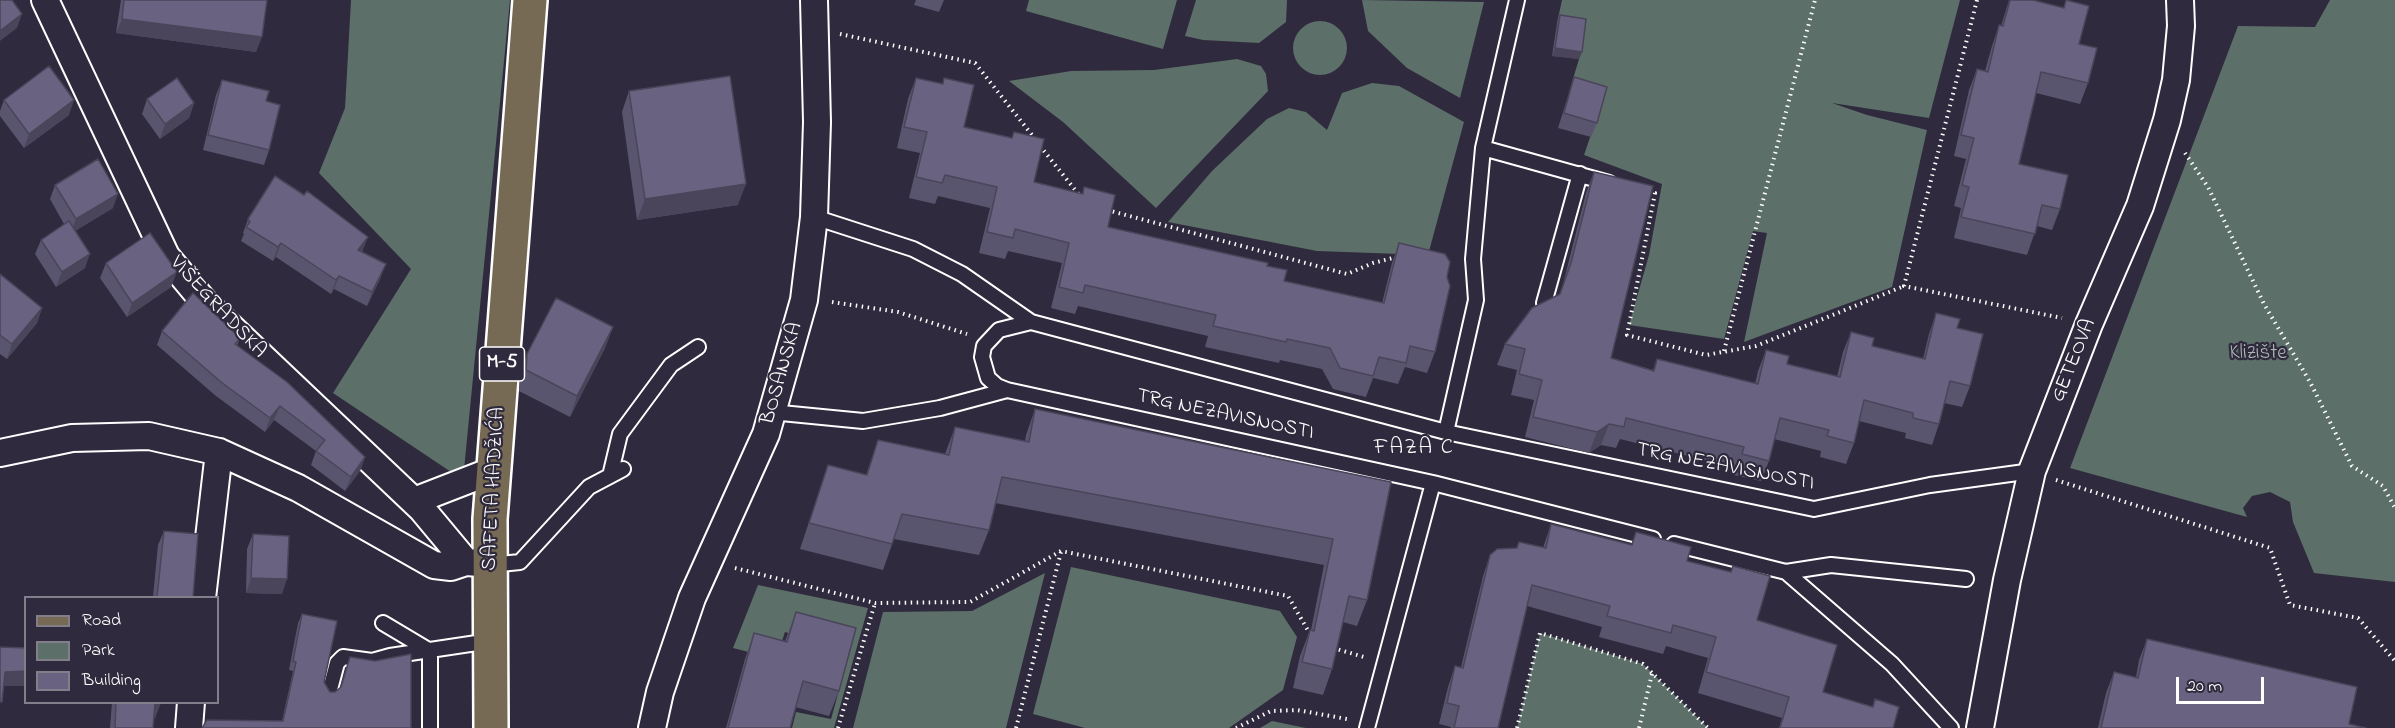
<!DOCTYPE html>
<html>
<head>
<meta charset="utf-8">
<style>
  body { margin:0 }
  #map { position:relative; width:2395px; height:728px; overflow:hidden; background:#2f2a3d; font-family:"Indie Flower",sans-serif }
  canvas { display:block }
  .legend { position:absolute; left:24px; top:596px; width:195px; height:108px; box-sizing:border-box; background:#2f2a3d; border:2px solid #827f8b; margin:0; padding:8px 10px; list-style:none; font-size:18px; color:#fff }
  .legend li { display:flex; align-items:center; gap:12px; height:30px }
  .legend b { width:30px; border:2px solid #827f8b }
  .scale { position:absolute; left:2176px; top:677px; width:88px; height:27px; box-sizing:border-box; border:3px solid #fff; border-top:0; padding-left:8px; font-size:18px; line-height:21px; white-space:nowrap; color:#fff; -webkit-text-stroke:4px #2f2a3d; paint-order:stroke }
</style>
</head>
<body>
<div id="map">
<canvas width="2395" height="728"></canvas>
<ul class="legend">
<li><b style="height:8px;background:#766a55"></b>Road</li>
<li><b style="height:16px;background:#5c6f68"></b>Park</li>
<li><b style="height:16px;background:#696381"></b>Building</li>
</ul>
<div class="scale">20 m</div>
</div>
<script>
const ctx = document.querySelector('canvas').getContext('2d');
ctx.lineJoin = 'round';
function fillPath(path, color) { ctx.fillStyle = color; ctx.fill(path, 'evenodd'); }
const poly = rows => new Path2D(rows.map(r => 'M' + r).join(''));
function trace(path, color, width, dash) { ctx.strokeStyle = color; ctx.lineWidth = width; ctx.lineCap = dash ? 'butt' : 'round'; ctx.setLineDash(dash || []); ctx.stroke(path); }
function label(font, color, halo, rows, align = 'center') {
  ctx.font = font + ' "Indie Flower",sans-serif'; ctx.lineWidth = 4.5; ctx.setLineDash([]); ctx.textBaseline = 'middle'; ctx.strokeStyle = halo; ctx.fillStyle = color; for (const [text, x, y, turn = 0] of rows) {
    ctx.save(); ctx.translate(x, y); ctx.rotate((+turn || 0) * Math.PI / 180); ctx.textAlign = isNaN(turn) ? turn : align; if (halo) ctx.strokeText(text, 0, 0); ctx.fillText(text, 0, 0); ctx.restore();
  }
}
fillPath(poly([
  [351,0,510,0,463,480,333,393,411,269,319,173,345,108],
  [1029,0,1177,0,1163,49,1026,11],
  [1196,0,1287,0,1286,22,1259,43,1203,40,1185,36],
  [1362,0,1484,2,1460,98,1407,68,1368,31],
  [1562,0,1960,0,1929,118,1832,103,1867,115,1927,130,1892,287,1744,342,1767,233,1753,231,1724,339,1629,325,1649,255,1662,184,1584,155,1602,102,1569,92,1579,59,1583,27,1557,23],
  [2330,0,2395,0,2395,582,2314,573,2293,522,2290,502,2270,492,2252,496,2243,508,2247,517,2070,468,2238,26,2315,27],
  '1293 48a27 27 0 1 1 54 0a27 27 0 1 1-54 0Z',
  [1237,59,1261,66,1266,74,1268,91,1156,208,1063,122,1009,81,1071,71,1154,70],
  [1372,83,1399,86,1464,122,1428,255,1317,251,1168,222,1212,171,1267,119,1289,108,1306,112,1327,130,1342,93],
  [1071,567,1280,611,1297,637,1283,690,1229,728,1085,728,1033,714],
  [1045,573,1006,728,853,728,883,612,972,611],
  [758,585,868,608,834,728,792,728,796,712,831,719,850,651,785,632,776,659,733,648],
  [1540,633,1643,664,1708,728,1517,728],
  [1272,721,1306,728,1260,728]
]), '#5c6f68');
const service = poly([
  [1483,148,1609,183],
  [814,217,913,249,962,274,1031,322,1446,432,1814,509,1930,485,2032,471],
  [1544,303,1580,174],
  [1007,390,997,386,988,378,982,357,984,346,999,330,1031,322],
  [771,412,863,421,940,408,1007,390,1433,483,1653,539],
  [1446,432,1476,300,1473,259,1483,148,1517,0],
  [610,476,620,434,671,365,698,347],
  [1674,544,1786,572,1892,664,1951,728],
  [490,565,520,562,589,487,623,469],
  [1786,572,1831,565,1966,579],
  [383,623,430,651,430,728],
  [329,693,337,663,343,657,372,661,390,656,490,641],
  [1367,728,1433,483]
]);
const minor = poly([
  [45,0,166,256,206,304,421,508,466,562],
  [0,453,72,438,149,436,219,452,298,488,434,565,451,567,466,562,480,563],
  [414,501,494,470],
  [202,598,219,452],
  [189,728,191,702],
  [652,728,660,692,692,598,766,434,804,300,814,217,817,122,814,0],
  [1980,728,2007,580,2032,471,2089,324,2140,206,2167,120,2176,80,2181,26,2180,0]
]);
const primary = poly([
  [491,728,490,519,530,0]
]);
trace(service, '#fff', 18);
trace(minor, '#fff', 30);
trace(primary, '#fff', 38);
trace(poly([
  [1977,0,1904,286,2062,318],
  [840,34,975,63,1036,140],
  [1040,146,1080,196],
  [2185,153,2208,187,2264,304,2310,382,2352,466,2383,486,2395,508],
  [1649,192,1655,193,1627,335,1706,355,1756,346,1904,286],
  [1107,210,1347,274,1373,263,1397,257],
  [832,302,898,312,967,334],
  [1724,351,1815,0],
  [2056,480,2270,548,2290,605,2358,618,2395,661],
  [735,568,875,603,970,602,1061,551,1288,596,1310,634],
  [1333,648,1364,657],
  [838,728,875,603],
  [1016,728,1061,552],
  [1236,728,1271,711,1297,710,1347,719],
  [1517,728,1540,633,1643,664,1708,728],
  [1639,728,1652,674]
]), '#fff', 4, [1.5, 4.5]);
trace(service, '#2f2a3d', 14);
trace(minor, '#2f2a3d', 26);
trace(primary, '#766a55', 33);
fillPath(poly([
  [121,0,267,0,256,52,116,33],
  [916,0,944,0,939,12,914,5],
  [2009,0,2079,44,2088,83,2080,104,2036,93,2019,164,2060,209,2052,230,2037,226,2027,255,1954,238,1961,208,1954,206,1966,159,1954,156,1969,90,1977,69,1985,71,1992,46,1999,25,2001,26],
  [1560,15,1582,52,1579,59,1552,56,1557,23],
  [1574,77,1597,123,1591,137,1558,128],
  [916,78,942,84,944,78,964,127,1012,138,1014,132,1034,182,1082,194,1084,187,1108,227,1267,266,1284,281,1382,303,1392,263,1399,243,1447,277,1435,352,1427,373,1405,367,1398,384,1373,378,1366,397,1333,389,1322,369,1280,360,1279,363,1205,347,1208,336,1078,306,1075,314,1051,308,1062,263,1008,251,1005,259,979,253,990,208,938,196,935,204,909,198,920,153,897,148,908,99],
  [222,80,269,150,264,165,203,150,216,95],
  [629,91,738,205,637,220,622,112],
  [147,99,194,103,189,118,160,139,142,114],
  [4,100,69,115,24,148,0,116,0,111],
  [1594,172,1611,358,1653,370,1657,359,1755,384,1758,371,1766,350,1787,364,1837,377,1843,352,1851,332,1872,346,1923,359,1929,334,1936,313,1957,328,1970,386,1962,407,1944,403,1939,424,1932,445,1905,438,1906,433,1859,421,1854,443,1846,464,1820,457,1821,451,1774,439,1769,461,1761,481,1734,475,1736,468,1620,439,1616,448,1601,445,1589,453,1525,437,1534,400,1511,395,1517,370,1497,365,1505,344,1560,294,1563,284,1586,193],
  [55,185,113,208,75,231,85,268,56,287,35,254,41,240,64,224,50,199],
  [248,219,363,250,362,252,381,277,367,306,334,289,331,294,276,257,273,261,241,241,244,234,243,233],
  [106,263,171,287,127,317,100,278],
  [0,274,42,308,37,323,7,359,0,354],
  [613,327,605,348,570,417,519,391,520,375,527,354],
  [162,331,240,338,237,346,365,457,360,471,345,491,311,465,316,451,274,420,265,432,216,396,157,345],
  [1035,409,1391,482,1367,600,1357,626,1343,622,1332,669,1323,695,1293,688,1300,656,1310,630,1311,630,1324,565,995,503,989,530,979,555,894,539,883,570,800,549,828,465,866,475,878,440,945,454,955,427,1025,441,1026,435],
  [1551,524,1631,545,1636,532,1687,561,1757,620,1823,692,1893,728,1779,728,1782,718,1698,693,1708,658,1666,646,1663,654,1599,637,1602,627,1527,606,1498,728,1451,728,1451,727,1439,724,1448,687,1455,666,1461,667,1483,576,1490,555,1516,548,1519,542,1543,548],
  [164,531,193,597,153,597,158,545],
  [253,534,282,594,246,593,247,549],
  [796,612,839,691,829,716,795,707,790,728,726,728,745,659,754,633,785,641],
  [302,614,324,682,330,692,335,692,340,688,350,657,411,728,282,721,293,671,289,670,298,623],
  [2147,639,2349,724,2366,728,2098,728,2106,693,2114,672,2136,677,2139,660],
  [112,702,161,702,155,718,154,718,153,728,110,728]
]), '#5a556f');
fillPath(poly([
  [22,14,17,28,0,41,0,31],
  [122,19,262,37,256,52,116,33],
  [1555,48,1582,52,1579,59,1552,56],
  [74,100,69,115,24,148,29,134],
  [194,103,189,118,160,139,165,124],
  [746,184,738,205,637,220,645,199],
  [118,194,113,208,70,234,76,219],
  [368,237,363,250,353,263,358,250],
  [281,243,276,257,273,261,278,247],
  [90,254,85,268,56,287,62,272],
  [386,264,381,277,367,306,372,292],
  [177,272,171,287,127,317,132,303],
  [339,276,334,289,331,294,336,280],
  [42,308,37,323,7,359,12,344],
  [613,327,605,348,570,417,577,396],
  [280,406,274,420,265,432,270,418],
  [1609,424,1601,445,1589,453,1597,432],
  [365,457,360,471,345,491,351,477],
  [251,578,287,579,282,594,246,593],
  [26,671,26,686,0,686,5,672],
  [155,703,161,703,155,718,149,718]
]), '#4a455a');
const building = poly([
  [0,0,12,0,22,14,0,31,0,0],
  [124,0,267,0,262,37,122,19,124,0],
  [2010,0,2033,0,2064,8,2066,0,2089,6,2079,44,2097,48,2088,83,2041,72,2019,164,2068,175,2060,209,2042,205,2035,234,1961,217,1969,187,1962,185,1974,138,1961,135,1977,69,1988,72,1999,25,2003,26,2010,0],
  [1560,15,1586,19,1582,52,1555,48,1560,15],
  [49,66,74,100,29,134,4,100,49,66],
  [730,76,746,184,645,199,629,91,730,76],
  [1574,77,1607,87,1597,123,1564,113,1574,77],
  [177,78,194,103,165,124,147,99,177,78],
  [916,78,943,84,944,78,974,85,964,127,1012,138,1014,132,1044,139,1034,182,1083,194,1084,187,1115,195,1108,227,1268,263,1267,266,1287,270,1284,281,1384,303,1399,243,1445,254,1450,262,1447,277,1450,286,1435,352,1410,346,1406,363,1379,357,1373,376,1340,368,1330,348,1287,339,1286,342,1213,326,1216,315,1085,285,1083,293,1059,287,1069,243,1015,229,1013,238,987,232,997,187,945,175,942,183,916,177,927,132,904,127,916,78],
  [222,80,269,91,266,101,280,105,269,150,208,135,222,80],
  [98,159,118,194,76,219,55,185,98,159],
  [1594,172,1653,186,1611,358,1654,371,1657,359,1758,384,1766,350,1789,356,1787,364,1840,377,1851,332,1874,338,1872,346,1925,359,1936,313,1960,319,1957,328,1983,334,1970,386,1950,381,1939,424,1913,418,1913,413,1864,400,1854,443,1827,436,1829,430,1780,418,1769,461,1742,454,1744,447,1626,418,1624,427,1609,424,1597,432,1533,417,1542,380,1519,374,1525,349,1505,344,1532,308,1560,294,1571,263,1594,172],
  [275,176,304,195,307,191,368,237,358,250,386,264,372,292,339,276,336,280,281,243,278,247,246,227,250,222,248,219,275,176],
  [69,221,90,254,62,272,41,240,69,221],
  [150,233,177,272,132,303,106,263,150,233],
  [0,274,42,308,12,344,0,335,0,274],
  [193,293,240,338,235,344,287,382,365,457,351,477,316,451,325,440,280,406,270,418,221,382,162,331,193,293],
  [556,298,613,327,577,396,526,370,527,354,556,298],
  [1035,409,1391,482,1367,600,1349,596,1332,669,1302,662,1310,630,1314,631,1333,539,1002,477,989,530,902,514,892,544,809,523,828,465,867,475,878,440,949,455,955,427,1029,442,1035,409],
  [1551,524,1632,545,1636,532,1691,547,1687,561,1731,572,1733,566,1770,576,1757,620,1837,645,1823,692,1873,707,1875,699,1899,707,1893,728,1780,728,1789,697,1706,672,1716,637,1673,625,1671,633,1607,616,1610,606,1532,585,1498,728,1454,728,1459,706,1447,703,1455,666,1463,668,1490,555,1497,549,1517,548,1519,542,1546,548,1551,524],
  [164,531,198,534,193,597,157,597,164,531],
  [253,534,289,536,287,579,251,578,253,534],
  [796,612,856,628,839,691,803,681,790,728,728,728,754,633,787,642,796,612],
  [302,614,337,621,324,682,330,692,335,692,341,687,350,657,375,661,411,654,411,728,202,728,207,720,283,721,296,662,293,661,302,614],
  [2147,639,2357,687,2349,724,2366,728,2101,728,2114,672,2138,678,2147,639],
  [0,647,26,648,26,671,5,672,2,702,0,702,0,647],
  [116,702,161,702,161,703,155,703,153,728,115,728,116,702]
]);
fillPath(building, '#696381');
trace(building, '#4a455a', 1.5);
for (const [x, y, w] of [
  [502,364,45]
]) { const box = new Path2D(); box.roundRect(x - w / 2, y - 17, w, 34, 4.5); ctx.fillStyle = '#2f2a3d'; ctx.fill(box); trace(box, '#fff', 1.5); }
label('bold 20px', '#fff', null, [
  ["M-5",502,364]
]);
label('21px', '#fff', '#2f2a3d', [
  ["VIŠEGRADSKA",217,308,47],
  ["GETEOVA",2075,361,-68],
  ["BOSANSKA",783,374,-74],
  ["TRG NEZAVISNOSTI",1225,416,12],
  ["TRG NEZAVISNOSTI",1725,468,11],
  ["SAFETA HADŽIĆA",495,489,-87]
]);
label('21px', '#aeb7b4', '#2f2a3d', [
  ["Klizište",2258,355]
]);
ctx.letterSpacing = '1.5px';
label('22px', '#fff', '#2f2a3d', [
  ["FAZA C",1414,449]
]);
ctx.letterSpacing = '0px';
</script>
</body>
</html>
